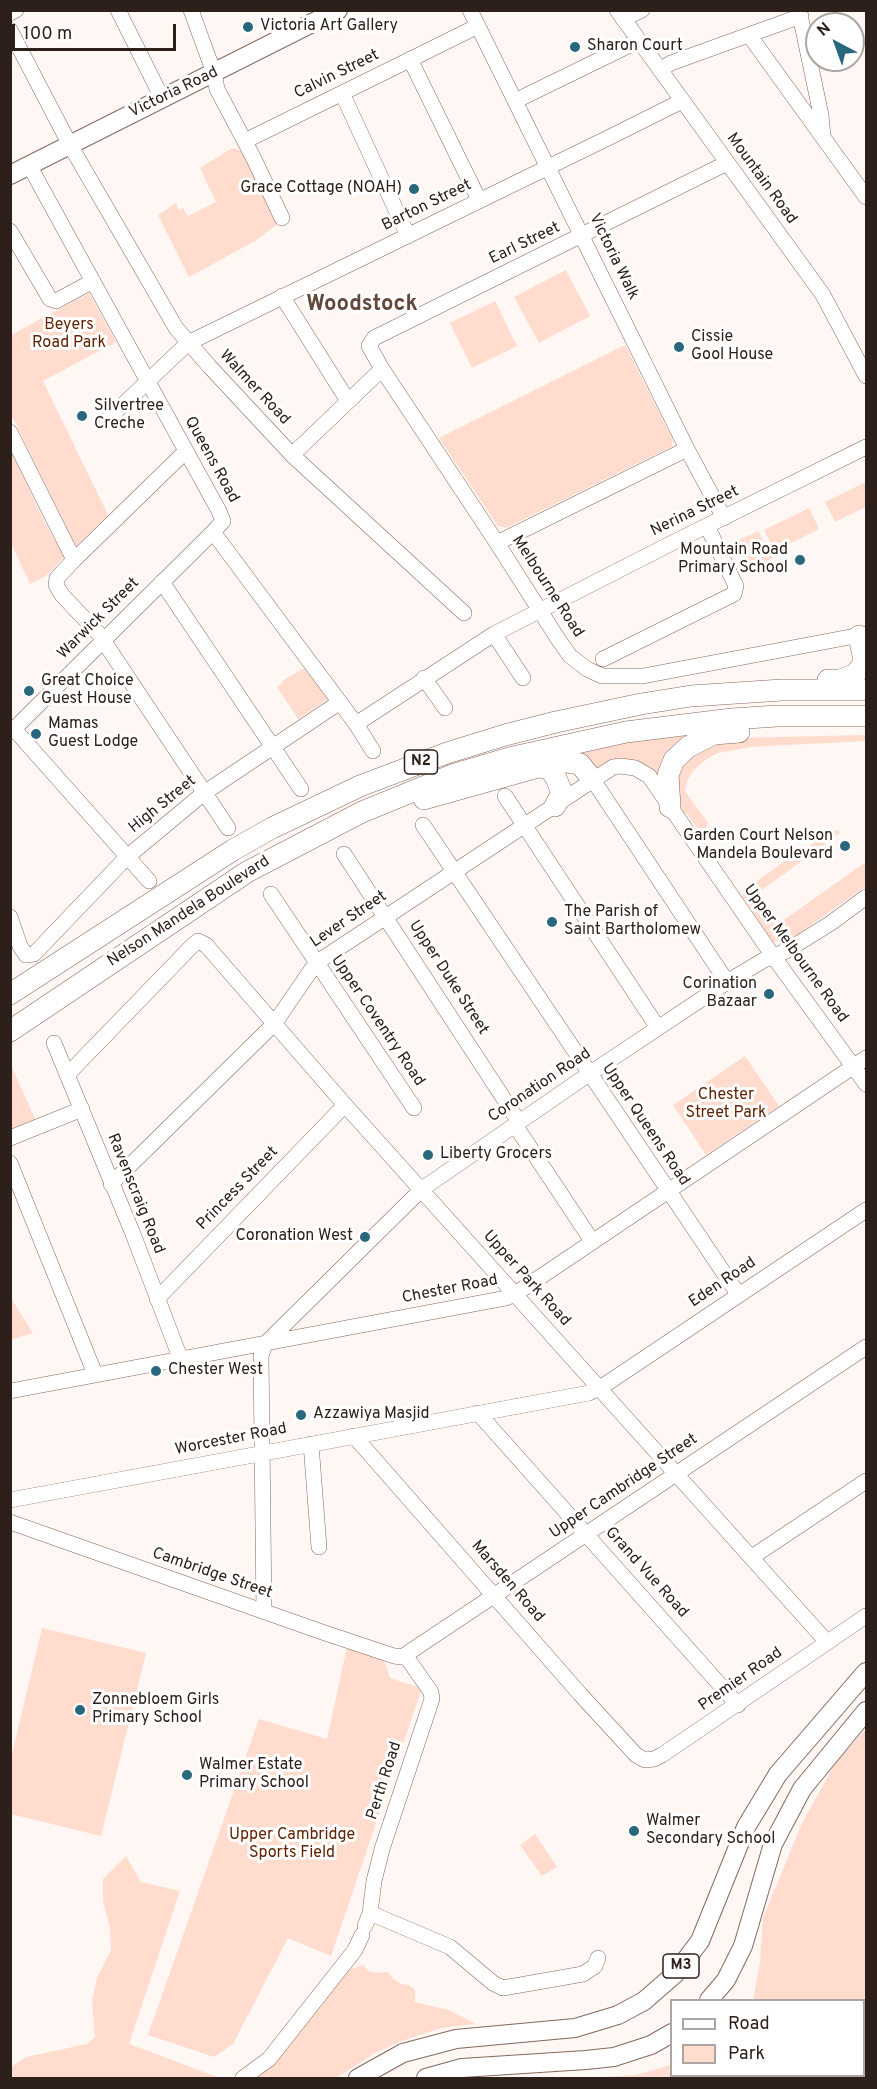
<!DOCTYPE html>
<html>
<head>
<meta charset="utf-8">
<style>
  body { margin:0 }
  #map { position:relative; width:877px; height:2089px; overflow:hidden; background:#fff7f4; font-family:Overpass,sans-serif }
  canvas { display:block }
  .frame { position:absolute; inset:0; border:12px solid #2d201b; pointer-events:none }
  .legend { position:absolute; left:670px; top:1999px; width:195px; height:78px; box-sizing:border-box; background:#fff; border:2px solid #aba6a4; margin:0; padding:8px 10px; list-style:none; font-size:18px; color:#2d201b }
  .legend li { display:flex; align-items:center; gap:12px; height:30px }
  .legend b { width:30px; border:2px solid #aba6a4 }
  .north { position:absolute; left:805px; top:12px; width:60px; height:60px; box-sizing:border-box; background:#fff; border:2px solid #aba6a4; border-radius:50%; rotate:319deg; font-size:16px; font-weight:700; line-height:24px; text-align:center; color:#2d201b }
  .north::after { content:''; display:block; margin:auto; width:21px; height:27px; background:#29677d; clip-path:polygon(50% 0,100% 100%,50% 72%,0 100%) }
  .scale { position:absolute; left:12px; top:24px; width:164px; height:27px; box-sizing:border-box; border:3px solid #2d201b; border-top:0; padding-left:8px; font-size:18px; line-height:21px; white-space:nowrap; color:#2d201b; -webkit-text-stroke:4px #fff; paint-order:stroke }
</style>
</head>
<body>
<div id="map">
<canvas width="877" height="2089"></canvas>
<div class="frame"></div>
<ul class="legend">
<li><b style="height:8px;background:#fff"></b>Road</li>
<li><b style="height:16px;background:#ffdcce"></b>Park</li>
</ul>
<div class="north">N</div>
<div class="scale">100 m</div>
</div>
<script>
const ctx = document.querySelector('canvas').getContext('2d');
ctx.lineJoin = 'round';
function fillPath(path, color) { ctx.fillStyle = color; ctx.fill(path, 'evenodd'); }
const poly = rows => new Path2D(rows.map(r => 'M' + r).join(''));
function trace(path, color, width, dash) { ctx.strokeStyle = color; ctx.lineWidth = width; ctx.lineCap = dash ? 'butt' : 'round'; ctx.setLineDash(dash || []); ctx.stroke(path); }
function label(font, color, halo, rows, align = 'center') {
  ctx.font = font + ' Overpass,sans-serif'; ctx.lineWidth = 6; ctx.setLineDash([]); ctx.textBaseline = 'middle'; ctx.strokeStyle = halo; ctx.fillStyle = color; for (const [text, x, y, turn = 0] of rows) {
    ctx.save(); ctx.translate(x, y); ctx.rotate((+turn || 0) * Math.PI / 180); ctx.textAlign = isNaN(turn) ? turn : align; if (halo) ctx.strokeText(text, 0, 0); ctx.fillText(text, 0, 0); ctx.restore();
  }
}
fillPath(poly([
  [232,148,243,151,279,223,255,241,189,277,158,215,176,203,179,210,183,208,188,216,216,202,200,168],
  [566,270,590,316,539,343,514,297],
  [89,293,116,342,43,381,108,515,76,546,11,414,11,335],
  [495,301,517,346,472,368,450,323],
  [625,345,673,440,671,447,506,528,498,526,439,438],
  [10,450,45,523,64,557,46,576,30,584,11,543],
  [866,482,866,507,835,522,825,502],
  [809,508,819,529,775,551,764,530],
  [758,531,772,558,750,575,735,542],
  [304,668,328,699,298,719,277,687,283,683,282,681],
  [866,735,866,740,864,741,751,747,718,753,705,760,693,771,687,781,685,791,708,823,706,828,699,831,686,813,682,812,677,781,680,770,688,758,698,750,735,738],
  [684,736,692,736,665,778,597,771,569,756,616,744,656,738],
  [838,830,840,833,758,893,778,924,866,862,866,886,790,940,773,942,743,897,743,891,803,848,807,848,827,833],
  [745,1056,779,1106,706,1155,673,1105],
  [10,1063,36,1121,10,1131],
  [11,1298,33,1333,11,1340,10,1340],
  [42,1628,146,1653,101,1836,11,1814,11,1758],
  [347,1647,384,1660,390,1678,421,1688,421,1691,331,1956,288,1938,233,2044,214,2057,148,2035,259,1719,327,1739],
  [866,1729,866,2078,585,2078,636,2075,671,2065,672,2076,864,2076,864,2000,753,2000,760,1962,763,1918,802,1823,835,1764],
  [535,1834,557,1867,542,1876,520,1845],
  [126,1856,141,1882,180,1891,129,2044,220,2078,11,2078,11,2067,26,2057,87,2044,95,2037,92,2001,97,1978,111,1950,110,1928,103,1901,103,1879],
  [363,1965,370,1972,377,1973,388,1972,393,1979,401,1984,409,1985,415,1990,415,2002,449,2010,476,2024,441,2028,399,2042,375,2053,336,2078,255,2078,343,1972]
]), '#ffdcce');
const minor = poly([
  [118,10,162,98],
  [191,10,214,73,217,89,253,157,282,218],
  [470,10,687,449,724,518],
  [617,10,823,295,866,376],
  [799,10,821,115,823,137],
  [10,13,16,10],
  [623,19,642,10],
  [10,30,70,145,176,328,210,367,292,455,464,613],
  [749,35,866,197],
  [410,59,479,200],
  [660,70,671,63,801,16],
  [342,93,408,236],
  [515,101,638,41],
  [245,141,478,26],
  [727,163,374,338,369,346,382,369,497,543,558,639,570,656,587,669,602,676,643,676,866,634],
  [29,165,219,511,223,521,213,532,356,724,373,751],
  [10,231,50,299,56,301,93,281],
  [282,296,348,401],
  [107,420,188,343,612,136,682,101],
  [10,432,74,560],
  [186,451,74,560,57,578,56,585,62,595,99,634,228,828],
  [292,455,382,369],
  [497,543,687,449],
  [162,582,301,789],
  [494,634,523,678],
  [603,659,734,594,736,586,707,526],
  [424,678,445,708],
  [356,724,494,634,670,544,866,447],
  [14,729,149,881],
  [10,730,14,729,213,532],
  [593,780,727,982],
  [505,796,658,1028],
  [423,825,738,1294],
  [344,854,519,1122],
  [271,894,414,1108],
  [10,917,20,946,26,955,34,954,127,857,204,793,340,702],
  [54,1043,133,1234,181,1360],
  [67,1075,191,947,198,941,206,945,345,1105,827,1642],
  [515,1125,592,1241],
  [10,1138,82,1109],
  [10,1163,95,1374],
  [111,1184,274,1024,316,963,613,767,621,766,635,768,649,776,773,956,866,1084],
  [157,1299,345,1105],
  [265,1344,422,1189,589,1074,727,982,764,960,786,951,831,923,866,897],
  [10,1391,506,1298,515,1294,866,1058],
  [478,1413,738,1705],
  [354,1436,580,1694,636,1755,645,1760,654,1759,662,1755,866,1616],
  [311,1444,319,1547],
  [10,1500,589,1393,600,1388,866,1210],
  [10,1522,322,1632,394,1656,402,1657,866,1347],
  [752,1557,866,1481],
  [264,1611,261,1356,265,1344],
  [370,1913,450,1947,493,1983,503,1988,583,1974,595,1966,598,1958],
  [365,1926,370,1913,374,1881,382,1849,432,1699,431,1692,405,1655],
  [243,2078,269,2059,355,1950,362,1935]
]);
const major = poly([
  [10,175,338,10],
  [709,2000,726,1980,743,1946,773,1844,802,1789,866,1711],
  [358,2078,403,2053,456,2039,575,2028,618,2015,644,2001,675,1974,700,1941,746,1827,778,1774,866,1672],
  [426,2078,462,2068,586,2060,614,2057,651,2045,672,2033]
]);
const highway = poly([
  [828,680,840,680,854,675,863,665,863,655,859,636],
  [538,767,549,768,556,778,562,793,555,806],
  [424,799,560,761,580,764,593,780],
  [670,807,668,775,674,760,688,747,714,734,739,732],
  [10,994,233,850,272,828,360,786,447,753,505,735,556,722,641,704,691,696,782,690,866,690],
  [10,1031,247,872,362,812,455,774,509,758,626,732,732,719,777,716,866,716]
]);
trace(minor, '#86685c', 16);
trace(major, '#86685c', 20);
trace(highway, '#86685c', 22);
trace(minor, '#fff', 15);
trace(major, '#fff', 18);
trace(highway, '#fff', 21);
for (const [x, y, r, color] of [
  [248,27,6,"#29677d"],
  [575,47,6,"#29677d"],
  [414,189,6,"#29677d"],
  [679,347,6,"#29677d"],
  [82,416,6,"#29677d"],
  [800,560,6,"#29677d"],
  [29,691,6,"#29677d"],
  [36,734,6,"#29677d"],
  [845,846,6,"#29677d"],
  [552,922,6,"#29677d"],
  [769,994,6,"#29677d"],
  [428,1155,6,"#29677d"],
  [365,1237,6,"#29677d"],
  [156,1371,6,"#29677d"],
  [301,1415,6,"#29677d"],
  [80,1710,6,"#29677d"],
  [187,1775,6,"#29677d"],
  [634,1831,6,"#29677d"]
]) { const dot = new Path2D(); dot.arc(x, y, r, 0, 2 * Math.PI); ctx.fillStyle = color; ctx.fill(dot); trace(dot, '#fff', 2); }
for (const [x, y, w] of [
  [421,762,33],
  [681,1966,36]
]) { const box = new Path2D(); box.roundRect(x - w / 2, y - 12, w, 24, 4.5); ctx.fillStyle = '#fff'; ctx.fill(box); trace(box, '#2d201b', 1.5); }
label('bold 15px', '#2d201b', null, [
  ["N2",421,762],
  ["M3",681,1966]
]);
label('16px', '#2d201b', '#fff', [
  ["Victoria Art Gallery",260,27],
  ["Sharon Court",587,47],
  ["Grace Cottage (NOAH)",402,189,"right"],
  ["Cissie",691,338],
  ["Gool House",691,356],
  ["Silvertree",94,407],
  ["Creche",94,425],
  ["Mountain Road",788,551,"right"],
  ["Primary School",788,569,"right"],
  ["Great Choice",41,682],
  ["Guest House",41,700],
  ["Mamas",48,725],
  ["Guest Lodge",48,743],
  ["Garden Court Nelson",833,837,"right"],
  ["Mandela Boulevard",833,855,"right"],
  ["The Parish of",564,913],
  ["Saint Bartholomew",564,931],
  ["Corination",757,985,"right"],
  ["Bazaar",757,1003,"right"],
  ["Liberty Grocers",440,1155],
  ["Coronation West",353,1237,"right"],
  ["Chester West",168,1371],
  ["Azzawiya Masjid",313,1415],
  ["Zonnebloem Girls",92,1701],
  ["Primary School",92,1719],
  ["Walmer Estate",199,1766],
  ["Primary School",199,1784],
  ["Walmer",646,1822],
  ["Secondary School",646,1840]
], 'left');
label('16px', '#2d201b', '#fff', [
  ["Calvin Street",337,75,-26],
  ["Victoria Road",174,93,-26],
  ["Mountain Road",761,179,54],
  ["Barton Street",427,206,-26],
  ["Earl Street",525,244,-26],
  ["Victoria Walk",613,257,64],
  ["Walmer Road",254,388,47],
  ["Queens Road",211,460,61],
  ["Nerina Street",695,512,-26],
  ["Melbourne Road",547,587,57],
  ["Warwick Street",99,619,-45],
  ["High Street",163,805,-39],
  ["Nelson Mandela Boulevard",189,912,-33],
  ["Lever Street",349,920,-34],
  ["Upper Melbourne Road",795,954,54],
  ["Upper Duke Street",448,978,57],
  ["Upper Coventry Road",377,1021,56],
  ["Coronation Road",540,1086,-34],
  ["Upper Queens Road",645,1125,56],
  ["Princess Street",238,1189,-46],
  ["Ravenscraig Road",135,1194,68],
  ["Upper Park Road",526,1279,48],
  ["Eden Road",723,1283,-34],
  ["Chester Road",450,1290,-11],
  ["Worcester Road",231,1440,-11],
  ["Upper Cambridge Street",624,1487,-34],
  ["Grand Vue Road",646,1573,48],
  ["Cambridge Street",212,1574,19],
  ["Marsden Road",507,1582,49],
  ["Premier Road",741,1680,-35],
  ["Perth Road",385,1781,-72]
]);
label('16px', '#622100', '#fff', [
  ["Beyers",69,326],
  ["Road Park",69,344],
  ["Chester",726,1096],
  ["Street Park",726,1114],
  ["Upper Cambridge",292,1836],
  ["Sports Field",292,1854]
]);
label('bold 22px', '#63473b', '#fff', [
  ["Woodstock",362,306]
]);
</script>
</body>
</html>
